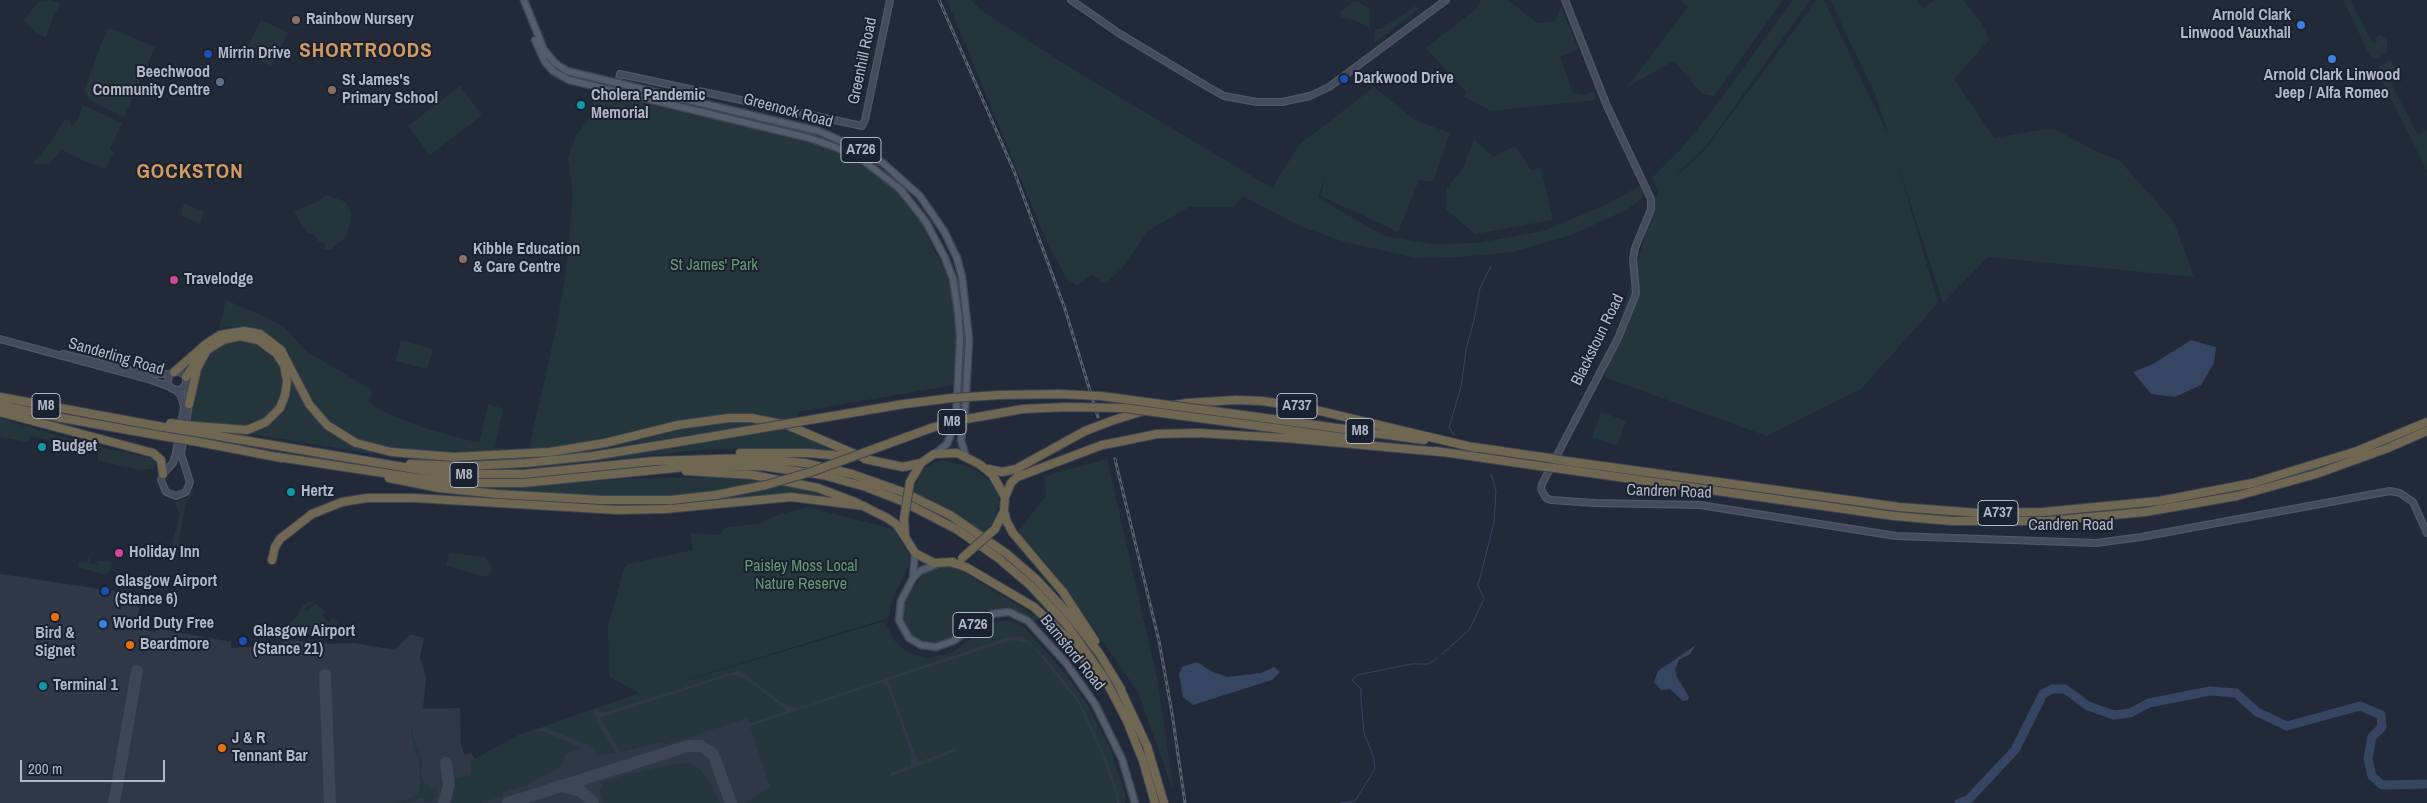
<!DOCTYPE html>
<html>
<head>
<meta charset="utf-8">
<style>
  body { margin:0 }
  #map { position:relative; width:2427px; height:803px; overflow:hidden; background:#222a3a; font-family:"Archivo Narrow",sans-serif }
  canvas { display:block }
  .scale { position:absolute; left:20px; top:760px; width:145px; height:22px; box-sizing:border-box; border:2px solid #b1b7c6; border-top:0; padding-left:6px; font-size:15px; line-height:18px; white-space:nowrap; color:#b1b7c6; -webkit-text-stroke:4px #1b222f; paint-order:stroke }
</style>
</head>
<body>
<div id="map">
<canvas width="2427" height="803"></canvas>
<div class="scale">200 m</div>
</div>
<script>
const ctx = document.querySelector('canvas').getContext('2d');
ctx.lineJoin = 'round';
function fillPath(path, color) { ctx.fillStyle = color; ctx.fill(path, 'evenodd'); }
const poly = rows => new Path2D(rows.map(r => 'M' + r).join(''));
function trace(path, color, width, dash) { ctx.strokeStyle = color; ctx.lineWidth = width; ctx.lineCap = dash ? 'butt' : 'round'; ctx.setLineDash(dash || []); ctx.stroke(path); }
function label(font, color, halo, rows, align = 'center') {
  ctx.font = font + ' "Archivo Narrow",sans-serif'; ctx.lineWidth = 4; ctx.setLineDash([]); ctx.textBaseline = 'middle'; ctx.strokeStyle = halo; ctx.fillStyle = color; for (const [text, x, y, turn = 0] of rows) {
    ctx.save(); ctx.translate(x, y); ctx.rotate((+turn || 0) * Math.PI / 180); ctx.textAlign = isNaN(turn) ? turn : align; if (halo) ctx.strokeText(text, 0, 0); ctx.fillText(text, 0, 0); ctx.restore();
  }
}
fillPath(poly([
  [0,574,121,592,136,599,140,607,136,621,145,621,149,631,155,632,156,628,231,642,231,648,265,646,291,640,318,644,354,643,395,650,410,634,424,638,420,657,426,678,423,709,460,708,461,745,465,755,471,753,476,760,518,736,597,708,883,622,893,640,903,649,914,655,928,658,952,653,986,627,1014,622,1086,702,1124,803,0,803]
]), '#303747');
fillPath(poly([
  [50,0,59,3,60,6,54,15,46,37,36,33,24,20,39,1],
  [947,0,971,0,982,11,1069,67,1272,188,1299,145,1374,87,1415,120,1450,133,1433,182,1419,180,1398,232,1321,196,1325,175,1318,198,1384,236,1433,244,1477,243,1543,231,1608,204,1641,185,1643,197,1628,209,1574,234,1512,252,1461,257,1416,258,1345,242,1302,227,1243,196,1234,207,1189,207,1149,230,1122,268,1105,284,1092,275,1077,285,1067,279,1049,247],
  [1481,0,1508,0,1537,23,1555,21,1561,6,1578,49,1560,57,1573,93,1585,95,1595,91,1595,100,1491,111,1464,97,1466,92,1426,48,1476,9],
  [1680,0,1783,0,1714,96,1702,94,1674,61,1627,87,1688,7],
  [1793,0,1810,0,1707,145,1670,181,1704,151,1817,0,1824,0,1889,137,1876,96,1830,0,1918,0,1923,8,1935,0,1963,0,1983,25,1989,40,1954,79,1994,138,2053,128,2097,152,2120,161,2174,222,2194,277,1988,257,1943,303,1898,165,1938,303,1861,389,1767,436,1604,377,1658,191,1652,178,1679,151,1709,115],
  [2343,0,2350,0,2373,44,2377,42,2376,37,2380,34,2387,40,2387,52,2377,59,2371,58],
  [1353,2,1358,2,1370,9,1370,28,1355,20,1341,17,1340,12],
  [1416,6,1419,9,1374,43,1375,29,1381,29],
  [261,20,288,33,271,66,245,52],
  [110,28,155,47,124,117,89,100,84,91,106,31],
  [2390,60,2396,68,2386,74,2418,135,2427,130,2427,171,2377,71,2379,66],
  [460,86,482,115,430,155,408,126],
  [604,93,777,132,821,145,852,158,885,179,905,198,924,223,928,238,942,265,945,265,955,309,956,356,954,385,797,412,798,417,781,420,746,415,677,421,588,444,541,451,477,455,389,449,365,443,327,420,309,399,294,364,279,342,258,330,235,327,219,328,226,300,268,318,286,329,306,351,372,390,369,402,382,411,424,428,479,443,488,404,503,409,495,448,529,449,557,324,567,264,573,194,568,157,576,135,589,119,595,99,599,94],
  [83,105,122,123,110,149,114,152,106,169,95,164,93,165,62,150,49,164,32,164,50,143,65,119,71,121,71,127,78,120],
  [1474,139,1493,157,1515,146,1531,170,1541,168,1553,220,1475,234,1446,209,1446,189,1463,168],
  [326,195,346,202,351,212,350,223,346,237,331,249,323,250,326,244,318,241,314,234,307,233,294,212,319,201],
  [184,203,204,212,200,224,181,215],
  [239,339,254,341,270,350,280,364,284,377,280,403,264,420,244,427,189,420,196,381,206,355,221,343],
  [401,340,433,349,427,369,396,361],
  [289,372,307,406,323,426,340,439,373,452,373,454,246,433,266,426,282,412,289,397],
  [1601,412,1626,421,1617,446,1592,437],
  [0,418,87,444,150,458,156,463,154,468,142,470,98,461,98,450,30,436,28,442,0,437],
  [733,421,786,428,838,450,836,452,785,448,709,449,543,467,489,470,595,459,697,443,695,434,588,451,690,426],
  [1107,459,1157,678,1174,793,1138,692,1057,576,1034,550,1016,534,1046,496,1045,476],
  [944,460,970,467,992,482,998,493,999,502,993,523,983,531,914,492,921,471,933,463],
  [710,477,760,481,815,490,829,495,827,497,767,495,671,506,669,496,598,496,489,489,624,479],
  [193,492,194,493,186,502,176,557,173,556,171,552,179,515,175,502,187,498],
  [808,507,893,529,908,553,909,564,891,603,888,618,667,686,883,622,886,623,893,639,903,649,914,655,928,658,952,653,990,625,1000,621,1010,621,1022,626,1034,638,1065,673,1086,702,1111,751,1126,797,1125,803,1120,803,1110,768,1080,702,1051,664,1023,636,1006,638,799,708,791,707,779,701,740,670,606,712,598,712,597,708,639,693,609,676,608,627,624,568,628,564,693,550,690,533,721,535,724,528,761,523,777,515],
  [92,548,89,563,97,565,98,561,112,562,111,569,106,575,78,567,79,562,87,563],
  [449,553,486,557,492,568,489,575,486,577,446,566],
  [945,566,957,568,1040,619,1033,622,1010,608,997,609,985,613,947,640,935,644,915,640,903,624,901,614,904,602,928,568],
  [309,602,314,602,304,610,308,611,311,606,317,604,326,612,322,615,329,623,332,617,338,623,335,633,326,636,286,631,282,628,296,618,303,605],
  [1013,640,1027,643,1034,648,1077,701,1100,750,1116,793,1117,803,745,803,770,787,750,726,876,684,882,683,888,687,912,756,910,766,890,773,890,777,957,751,956,748,918,762,888,680],
  [732,675,746,679,787,711,749,724,747,718,664,745,663,742,621,752,600,718],
  [593,709,598,723,616,753,599,755,590,745,542,727],
  [411,727,413,727,413,736,422,760,421,774,424,782,425,785,428,784,431,789,437,786,438,795,432,802,427,802,421,798,405,803,394,803,414,797,420,790,419,758,414,750],
  [536,729,583,748,565,754,563,763,559,768,527,785,503,793,503,796,481,803,452,803,455,778,470,775,471,761,518,735],
  [679,763,691,764,700,769,710,783,720,803,603,803,599,792,604,782,627,774]
]), '#24363b');
fillPath(poly([
  [2191,340,2216,347,2214,363,2201,385,2175,397,2151,394,2133,372,2153,364],
  [1696,645,1690,654,1679,660,1675,670,1677,677,1689,697,1688,700,1683,701,1670,689,1661,690,1654,682,1658,671],
  [1197,662,1211,671,1227,677,1261,673,1274,667,1280,672,1272,680,1193,705,1183,697,1179,674,1182,667]
]), '#364561');
trace(poly([
  [1454,435,1449,427,1461,387,1466,350,1474,320,1480,288,1491,266],
  [1441,655,1469,630,1484,599,1478,585,1494,523,1496,490,1491,474],
  [1361,698,1361,689,1352,680,1357,675,1411,664,1429,664,1437,658],
  [1340,803,1355,801,1375,769,1374,758,1364,733,1361,699]
]), '#364561', 1);
trace(poly([
  [1959,803,1968,800,2015,750,2043,694,2052,689,2065,689,2088,706,2114,715,2130,713,2149,703,2210,691,2236,693,2257,712,2287,726,2360,706,2381,715,2382,727,2372,737,2368,759,2372,776,2382,785,2427,784]
]), '#364561', 9);
trace(poly([
  [325,675,330,803],
  [564,787,581,791,593,803],
  [114,803,137,671],
  [444,803,449,785,446,763],
  [508,803,688,746,701,746,713,754,731,803]
]), '#3d4556', 12);
const secondary = poly([
  [1071,0,1120,34,1208,87,1224,96,1257,102,1282,102,1310,96,1329,87,1446,0],
  [1565,0,1607,106,1651,199,1651,209,1635,248,1633,259,1636,293,1634,299,1618,338,1542,484,1541,489,1546,498,1551,500,1594,503,1700,505,1896,536,2096,543,2141,537,2390,491,2400,493,2413,502,2427,533],
  [616,93,620,74,862,126,865,120,890,0],
  [0,339,151,380,170,387],
  [63,354,146,374,171,374],
  '168 381a9 9 0 1 1 18 0a9 9 0 1 1-18 0Z',
  [176,390,181,396,184,407,176,453,173,463,163,474,161,480,166,492,176,496,186,492,190,482,181,454,189,404,187,381]
]);
const primary = poly([
  [524,0,544,50,555,63,567,71,818,131,851,145,883,163,920,196,944,231,957,258,962,277,969,339,965,412,961,440,966,457],
  [535,40,545,62,553,71,569,80,809,138,835,147,864,161,900,189,926,222,945,258,953,279,958,312,960,338,956,421,947,444,936,453],
  [937,564,920,571,913,578,901,601,899,620,909,638,921,645,936,647,953,641,992,614,1009,612,1028,621,1066,663,1095,704,1122,759,1135,803],
  [913,577,915,553]
]);
const highway = poly([
  [174,372,206,344,220,335,244,331,260,334,281,350,309,404,327,425,356,443,391,452,454,457,550,452,605,443,678,425,729,418,751,418,787,425,869,460],
  [186,377,198,359],
  [0,397,163,427],
  [189,404,197,369,202,359,207,350,223,340,240,336,258,340,276,353,284,365,287,381,285,395,280,408,266,422,247,430,195,426],
  [0,405,45,415,162,436],
  [0,412,153,453,161,460,163,474],
  [1243,415,1424,440],
  [1114,420,1150,409,1187,403,1236,400,1262,401,1303,407,1476,448],
  [1244,424,1353,439],
  [195,432,421,470,458,474,523,474,654,461,748,458,805,463,852,474,903,492,950,515,1007,554,1037,580,1073,619,1099,653,1121,689],
  [193,441,282,458],
  [1113,443,1157,434,1198,433,1286,438,1441,452],
  [1473,447,1549,458],
  [1436,451,1546,467],
  [740,453,808,453,853,457],
  [278,457,417,478,473,483,523,483,686,467,762,466,823,475,866,487,902,501,956,529,998,558,1031,586,1067,625,1105,679,1127,721,1143,761,1155,803],
  [865,459,903,467,921,463],
  [1559,460,1899,507,1978,513,2043,512,2159,501,2253,483,2357,451,2427,422],
  [410,464,467,466,526,463,593,456,697,439],
  [1555,468,1894,516,1952,521,2048,521,2145,512,2237,496,2316,474,2388,448,2427,431],
  [989,469,1002,472,1016,469,1085,431],
  [686,471,753,475,818,488,855,502,887,518,896,524,905,537],
  [389,478,439,488,497,494,602,500,671,500],
  [910,482,921,463,934,454,957,453,979,464,992,474,1005,497,1004,511,995,529],
  [1005,497,1011,483,1017,477,1102,445],
  [1004,511,1007,522,1013,533,1063,592,1095,641],
  [904,518,905,537,915,553,934,563,953,562],
  [272,560,275,547,280,539,312,514,342,502,367,498,415,498,618,510,665,509,791,497,864,506],
  [950,562,966,567,1034,607,1065,636,1096,675],
  [1118,684,1147,746,1164,803]
]);
trace(secondary, '#515765', 8);
trace(primary, '#3f4653', 9);
trace(highway, '#3e4452', 10);
trace(secondary, '#444b5d', 5.5);
trace(primary, '#545b6a', 6);
trace(highway, '#706753', 8);
const rail = poly([
  [939,0,1014,171,1065,309,1098,417],
  [1115,459,1159,641,1172,713,1185,803]
]);
trace(rail, '#586071', 3);
trace(rail, '#1b222f', 1, [4]);
const highwayBridge = poly([
  [170,423,195,426],
  [163,427,195,432],
  [1085,431,1114,420],
  [162,436,193,441],
  [697,439,904,404,952,398,1000,395,1059,394,1101,396,1243,415],
  [1102,445,1113,443],
  [1549,458,1559,460],
  [1546,467,1555,468],
  [671,500,716,495,766,485,811,472,934,427,961,420,1023,409,1067,407,1124,408,1244,424],
  [904,518,910,482],
  [962,558,995,529]
]);
trace(highwayBridge, '#3e4452', 10, []);
trace(highwayBridge, '#706753', 8);
for (const [x, y, r, color] of [
  [296,20,5,"#8d6e63"],
  [2301,25,5,"#3f7fe0"],
  [208,54,5,"#1a4fb4"],
  [2332,59,5,"#3f7fe0"],
  [1344,79,5,"#1a4fb4"],
  [220,82,5,"#5c6f8a"],
  [332,90,5,"#8d6e63"],
  [581,105,5,"#0f9aa8"],
  [463,259,5,"#8d6e63"],
  [174,280,5,"#d1479c"],
  [42,447,5,"#0f9aa8"],
  [291,492,5,"#0f9aa8"],
  [119,553,5,"#d1479c"],
  [105,591,5,"#1a4fb4"],
  [55,617,5,"#e8710a"],
  [103,624,5,"#3f7fe0"],
  [243,641,5,"#1a4fb4"],
  [130,645,5,"#e8710a"],
  [43,686,5,"#0f9aa8"],
  [222,748,5,"#e8710a"]
]) { const dot = new Path2D(); dot.arc(x, y, r, 0, 2 * Math.PI); ctx.fillStyle = color; ctx.fill(dot); trace(dot, '#1b222f', 2); }
for (const [x, y, w] of [
  [861,150,40],
  [46,406,28],
  [1297,406,40],
  [952,422,28],
  [1360,431,28],
  [464,475,28],
  [1998,513,40],
  [973,625,40]
]) { const box = new Path2D(); box.roundRect(x - w / 2, y - 12.5, w, 25, 4); ctx.fillStyle = '#1b222f'; ctx.fill(box); trace(box, '#b1b7c6', 1); }
label('bold 15px', '#b1b7c6', null, [
  ["A726",861,150],
  ["M8",46,406],
  ["A737",1297,406],
  ["M8",952,422],
  ["M8",1360,431],
  ["M8",464,475],
  ["A737",1998,513],
  ["A726",973,625]
]);
label('bold 16px', '#b1b7c6', '#1b222f', [
  ["Arnold Clark",2291,16,"right"],
  ["Linwood Vauxhall",2291,34,"right"],
  ["Rainbow Nursery",306,20],
  ["Mirrin Drive",218,54],
  ["Beechwood",210,73,"right"],
  ["Community Centre",210,91,"right"],
  ["Arnold Clark Linwood",2332,76,"center"],
  ["Jeep / Alfa Romeo",2332,94,"center"],
  ["Darkwood Drive",1354,79],
  ["St James's",342,81],
  ["Primary School",342,99],
  ["Cholera Pandemic",591,96],
  ["Memorial",591,114],
  ["Kibble Education",473,250],
  ["& Care Centre",473,268],
  ["Travelodge",184,280],
  ["Budget",52,447],
  ["Hertz",301,492],
  ["Holiday Inn",129,553],
  ["Glasgow Airport",115,582],
  ["(Stance 6)",115,600],
  ["World Duty Free",113,624],
  ["Glasgow Airport",253,632],
  ["(Stance 21)",253,650],
  ["Bird &",55,634,"center"],
  ["Signet",55,652,"center"],
  ["Beardmore",140,645],
  ["Terminal 1",53,686],
  ["J & R",232,739],
  ["Tennant Bar",232,757]
], 'left');
label('16px', '#b1b7c6', '#1b222f', [
  ["Greenhill Road",863,61,-78],
  ["Greenock Road",788,111,15],
  ["Blackstoun Road",1598,340,-64],
  ["Sanderling Road",116,357,16],
  ["Candren Road",1669,492,2],
  ["Candren Road",2071,526],
  ["Barnsford Road",1072,653,51]
]);
label('16px', '#689776', '#1b222f', [
  ["St James' Park",714,266],
  ["Paisley Moss Local",801,567],
  ["Nature Reserve",801,585]
]);
ctx.letterSpacing = '1px';
label('bold 21px', '#d29a60', '#1b222f', [
  ["SHORTROODS",366,51],
  ["GOCKSTON",190,172]
]);
ctx.letterSpacing = '0px';
</script>
</body>
</html>
